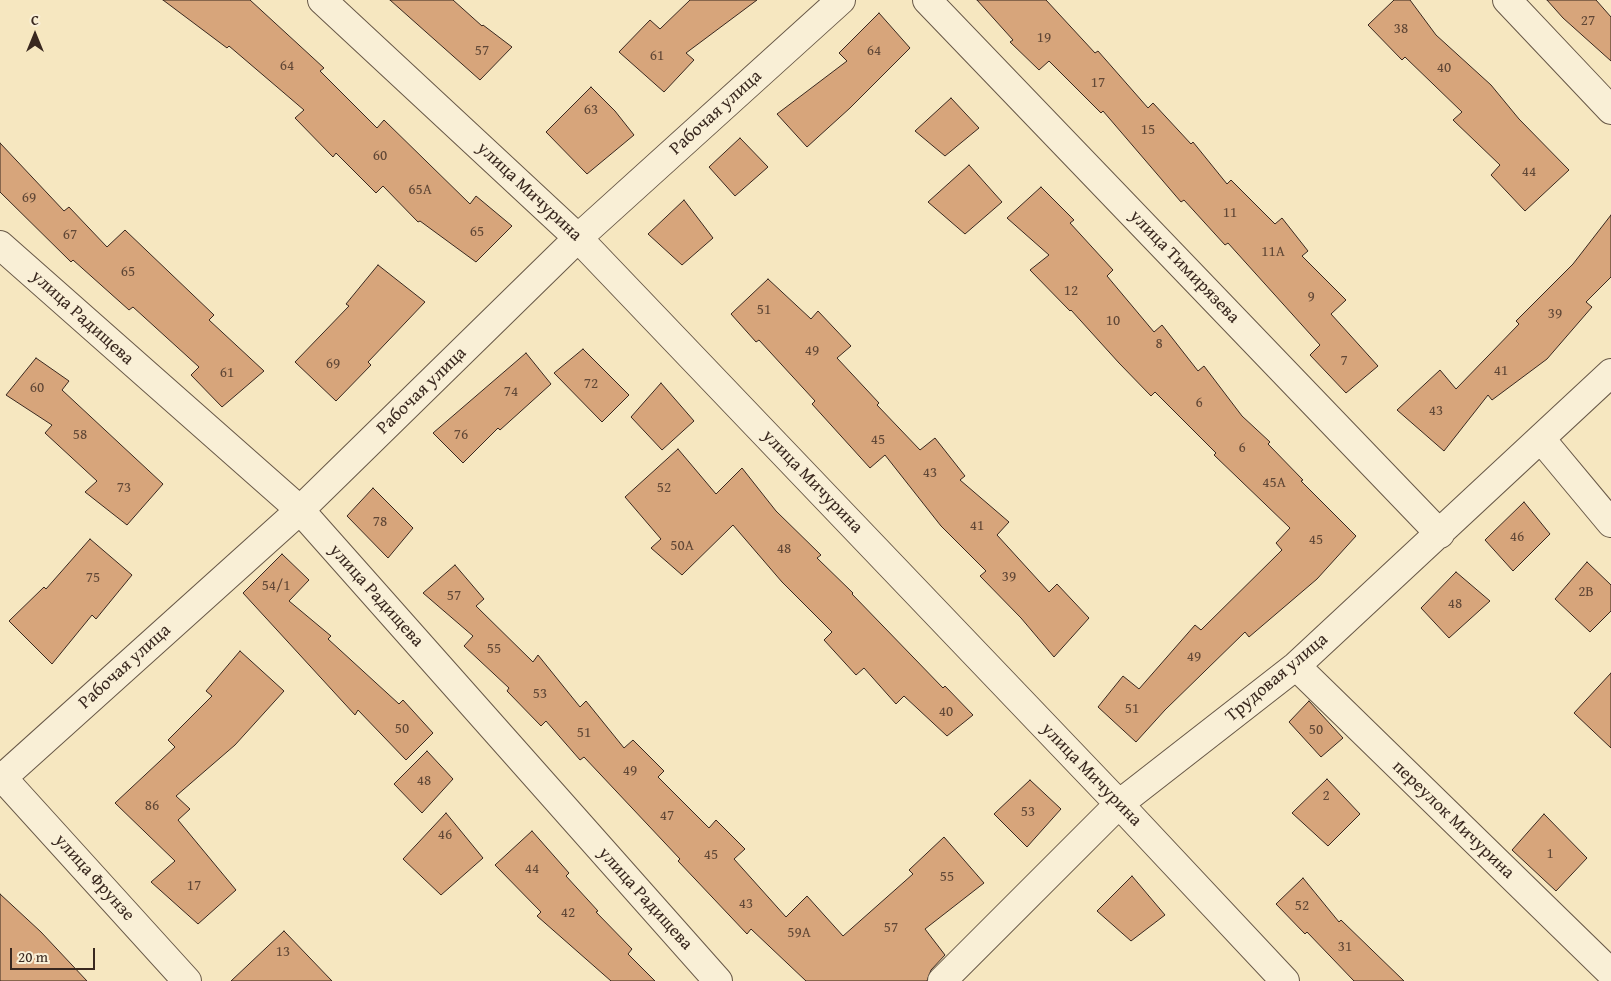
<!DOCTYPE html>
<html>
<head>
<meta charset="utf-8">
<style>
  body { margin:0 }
  #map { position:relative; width:1611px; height:981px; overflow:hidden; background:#f6e7c0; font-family:"Gentium Book Plus",serif }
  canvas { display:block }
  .north { position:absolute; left:10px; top:10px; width:50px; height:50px; -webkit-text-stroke:4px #f9efd6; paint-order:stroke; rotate:0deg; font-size:14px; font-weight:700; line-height:20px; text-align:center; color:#39281f }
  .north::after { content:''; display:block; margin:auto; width:18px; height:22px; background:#39281f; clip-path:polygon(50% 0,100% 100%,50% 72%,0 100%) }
  .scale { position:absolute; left:10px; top:948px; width:85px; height:22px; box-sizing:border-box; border:2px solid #39281f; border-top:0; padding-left:6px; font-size:15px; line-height:18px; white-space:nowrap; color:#39281f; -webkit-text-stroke:4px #f9efd6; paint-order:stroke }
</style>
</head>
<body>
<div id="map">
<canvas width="1611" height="981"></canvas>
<div class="north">С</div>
<div class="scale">20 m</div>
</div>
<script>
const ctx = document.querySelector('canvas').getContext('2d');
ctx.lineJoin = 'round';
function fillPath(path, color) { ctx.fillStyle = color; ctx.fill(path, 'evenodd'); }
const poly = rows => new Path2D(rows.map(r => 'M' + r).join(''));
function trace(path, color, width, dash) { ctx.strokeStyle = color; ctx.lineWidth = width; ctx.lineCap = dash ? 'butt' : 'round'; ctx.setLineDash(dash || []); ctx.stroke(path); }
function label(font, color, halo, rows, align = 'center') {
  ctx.font = font + ' "Gentium Book Plus",serif'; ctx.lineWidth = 4.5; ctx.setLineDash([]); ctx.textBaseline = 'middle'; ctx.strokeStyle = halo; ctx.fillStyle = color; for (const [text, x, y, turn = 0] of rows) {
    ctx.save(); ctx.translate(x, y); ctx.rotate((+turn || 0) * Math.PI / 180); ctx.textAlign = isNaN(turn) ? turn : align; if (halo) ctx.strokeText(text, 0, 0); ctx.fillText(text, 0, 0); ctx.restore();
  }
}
const building = poly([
  [163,0,250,0,324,68,320,71,377,128,384,120,470,204,476,196,512,226,476,262,420,221,418,222,383,186,376,193,336,153,333,157,295,118,304,110,229,46,227,48,163,0],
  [390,0,453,0,482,26,483,25,512,47,480,80,390,0],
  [690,0,757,0,686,53,694,60,664,92,619,52,650,20,660,29,690,0],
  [977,0,1046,0,1095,53,1098,51,1148,108,1153,103,1191,144,1193,142,1227,184,1231,180,1275,224,1282,218,1308,251,1302,256,1346,300,1331,314,1378,366,1346,393,1310,355,1320,345,1228,243,1225,245,1184,200,1181,202,1103,111,1101,113,1049,61,1039,70,1010,42,1013,40,977,0],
  [1394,0,1410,0,1436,35,1491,85,1519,119,1569,170,1525,211,1491,175,1500,165,1453,120,1462,112,1405,57,1402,60,1368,25,1394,0],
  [1547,0,1596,0,1611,17,1611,61,1563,18,1547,0],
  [879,13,910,48,850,108,807,147,777,114,847,61,839,53,879,13],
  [591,87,615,111,634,135,587,174,546,132,591,87],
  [951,98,979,128,945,156,915,131,951,98],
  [740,138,768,167,735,196,709,167,740,138],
  [0,143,64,211,69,207,107,247,125,230,214,315,209,320,264,371,222,407,191,375,199,367,133,307,129,310,73,260,71,262,0,192,0,143],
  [969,165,1002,202,965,234,928,202,969,165],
  [1041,187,1074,220,1070,223,1113,270,1107,276,1154,332,1162,325,1198,371,1204,366,1242,416,1270,442,1268,444,1303,480,1301,481,1356,536,1317,579,1249,637,1245,632,1165,710,1136,742,1098,707,1123,676,1139,689,1195,625,1201,630,1282,550,1276,543,1290,528,1214,455,1216,453,1155,392,1151,396,1119,363,1071,310,1070,311,1030,270,1049,255,1007,218,1041,187],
  [684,200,713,238,682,265,648,234,684,200],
  [1611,215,1611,277,1586,302,1592,307,1547,359,1492,400,1488,395,1444,451,1397,410,1440,370,1456,389,1519,324,1516,321,1573,264,1611,215],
  [378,265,425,302,368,362,371,365,336,401,295,362,349,306,346,304,378,265],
  [768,279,811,319,818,311,851,346,837,358,879,403,877,405,920,450,935,438,965,476,960,480,1009,522,997,535,1049,592,1057,584,1089,618,1054,657,1021,618,980,576,986,571,941,526,885,455,870,468,812,404,815,401,759,340,756,342,731,314,768,279],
  [583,349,629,395,602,422,554,373,583,349],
  [526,353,551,384,500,430,498,428,463,463,433,433,526,353],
  [36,358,69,381,62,390,163,484,127,525,85,492,97,481,45,433,52,425,6,395,36,358],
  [661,383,694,421,662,450,631,417,661,383],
  [678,449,716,494,742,468,776,511,821,555,817,558,853,593,852,594,943,688,945,686,973,715,947,736,904,696,896,704,864,668,856,675,824,640,832,632,782,582,733,525,682,575,651,548,661,539,625,497,678,449],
  [373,488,413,528,388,558,347,516,373,488],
  [1524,502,1550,534,1513,571,1485,540,1524,502],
  [90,539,132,575,96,619,92,615,52,664,9,621,44,587,46,589,90,539],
  [282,554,309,580,289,601,331,636,328,639,399,704,403,700,433,733,406,760,358,710,355,715,243,593,282,554],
  [1587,562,1611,585,1611,611,1590,632,1555,599,1587,562],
  [455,565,484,599,476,606,533,662,538,655,580,707,586,701,624,748,633,740,664,771,658,777,709,828,716,820,745,849,734,859,786,917,807,896,843,936,913,874,909,870,944,837,984,883,925,929,945,955,931,970,927,981,806,981,751,929,747,934,678,861,680,859,584,757,580,760,546,721,541,726,507,691,509,688,464,646,473,636,423,593,455,565],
  [1456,572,1490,601,1449,638,1421,608,1456,572],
  [240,651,284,691,235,745,176,796,190,809,178,820,236,890,198,924,151,882,175,861,115,803,175,747,168,740,212,696,206,691,240,651],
  [1611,673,1611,748,1574,713,1611,673],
  [1309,701,1343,738,1321,757,1289,722,1309,701],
  [427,751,453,779,422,813,394,784,427,751],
  [1327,779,1360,814,1328,846,1292,813,1327,779],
  [1030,780,1061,809,1027,847,994,814,1030,780],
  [446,813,483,858,441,895,403,859,446,813],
  [1544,814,1587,858,1556,891,1512,850,1544,814],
  [532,831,569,873,566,876,598,911,596,912,632,949,628,954,655,981,611,981,537,916,541,912,495,865,532,831],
  [1132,876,1165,915,1131,941,1097,911,1132,876],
  [1303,878,1339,922,1341,920,1404,981,1354,981,1307,932,1305,934,1276,904,1303,878],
  [0,894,41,932,87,981,0,981,0,894],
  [284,931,332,981,231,981,284,931]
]);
fillPath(building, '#d7a57b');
trace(building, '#39281f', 1);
const minor = poly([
  [322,0,578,238,1119,804,1285,981],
  [927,0,1440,534],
  [1507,0,1611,110],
  [0,245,300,510,718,981],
  [1541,439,1611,523],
  [1296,666,1611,973],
  [0,775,187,981],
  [0,780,300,510,578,238,841,0],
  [942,981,1119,804,1296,666,1611,373]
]);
trace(minor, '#685847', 30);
trace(minor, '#f9efd6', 28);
label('15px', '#604736', null, [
  ["27",1588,21],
  ["38",1401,29],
  ["19",1044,38],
  ["57",482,51],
  ["64",874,51],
  ["61",657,56],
  ["64",287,66],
  ["40",1444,68],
  ["17",1098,83],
  ["63",591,110],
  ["15",1148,130],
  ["60",380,156],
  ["44",1529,172],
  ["65А",420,190],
  ["69",29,198],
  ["11",1230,213],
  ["65",477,232],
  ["67",70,235],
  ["11А",1273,252],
  ["65",128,272],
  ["12",1071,291],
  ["9",1311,297],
  ["51",764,310],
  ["39",1555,314],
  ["10",1113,321],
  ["8",1159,344],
  ["49",812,351],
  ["7",1344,361],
  ["69",333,364],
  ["41",1501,371],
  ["61",227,373],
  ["72",591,384],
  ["60",37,388],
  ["74",511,392],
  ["6",1199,403],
  ["43",1436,411],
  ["58",80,435],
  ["76",461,435],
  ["45",878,440],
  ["6",1242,448],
  ["43",930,473],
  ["45А",1274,483],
  ["73",124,488],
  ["52",664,488],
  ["78",380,522],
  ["41",977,526],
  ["46",1517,537],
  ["45",1316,540],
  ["50А",682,546],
  ["48",784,549],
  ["39",1009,577],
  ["75",93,578],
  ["54/1",276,586],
  ["2В",1586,592],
  ["57",454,596],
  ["48",1455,604],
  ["55",494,649],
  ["49",1194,657],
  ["53",540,694],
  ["51",1132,709],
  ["40",946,712],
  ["50",402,729],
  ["50",1316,730],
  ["51",584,733],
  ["49",630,771],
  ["48",424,781],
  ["2",1326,796],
  ["86",152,806],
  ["53",1028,812],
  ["47",667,816],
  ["46",445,835],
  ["1",1550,854],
  ["45",711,855],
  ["44",532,869],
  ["55",947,877],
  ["17",194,886],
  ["43",746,904],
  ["52",1302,906],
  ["42",568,913],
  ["57",891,928],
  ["59А",799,933],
  ["31",1345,947],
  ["13",283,952]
]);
label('18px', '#39281f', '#f9efd6', [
  ["Рабочая улица",716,113,-42],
  ["улица Мичурина",529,192,43],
  ["улица Тимирязева",1184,267,46],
  ["улица Радищева",82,318,42],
  ["Рабочая улица",422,391,-44],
  ["улица Мичурина",812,482,46],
  ["улица Радищева",376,596,48],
  ["Рабочая улица",125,667,-42],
  ["Трудовая улица",1277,678,-40],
  ["улица Мичурина",1091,775,46],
  ["переулок Мичурина",1453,820,44],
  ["улица Фрунзе",94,878,48],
  ["улица Радищева",645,899,48]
]);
</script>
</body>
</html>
